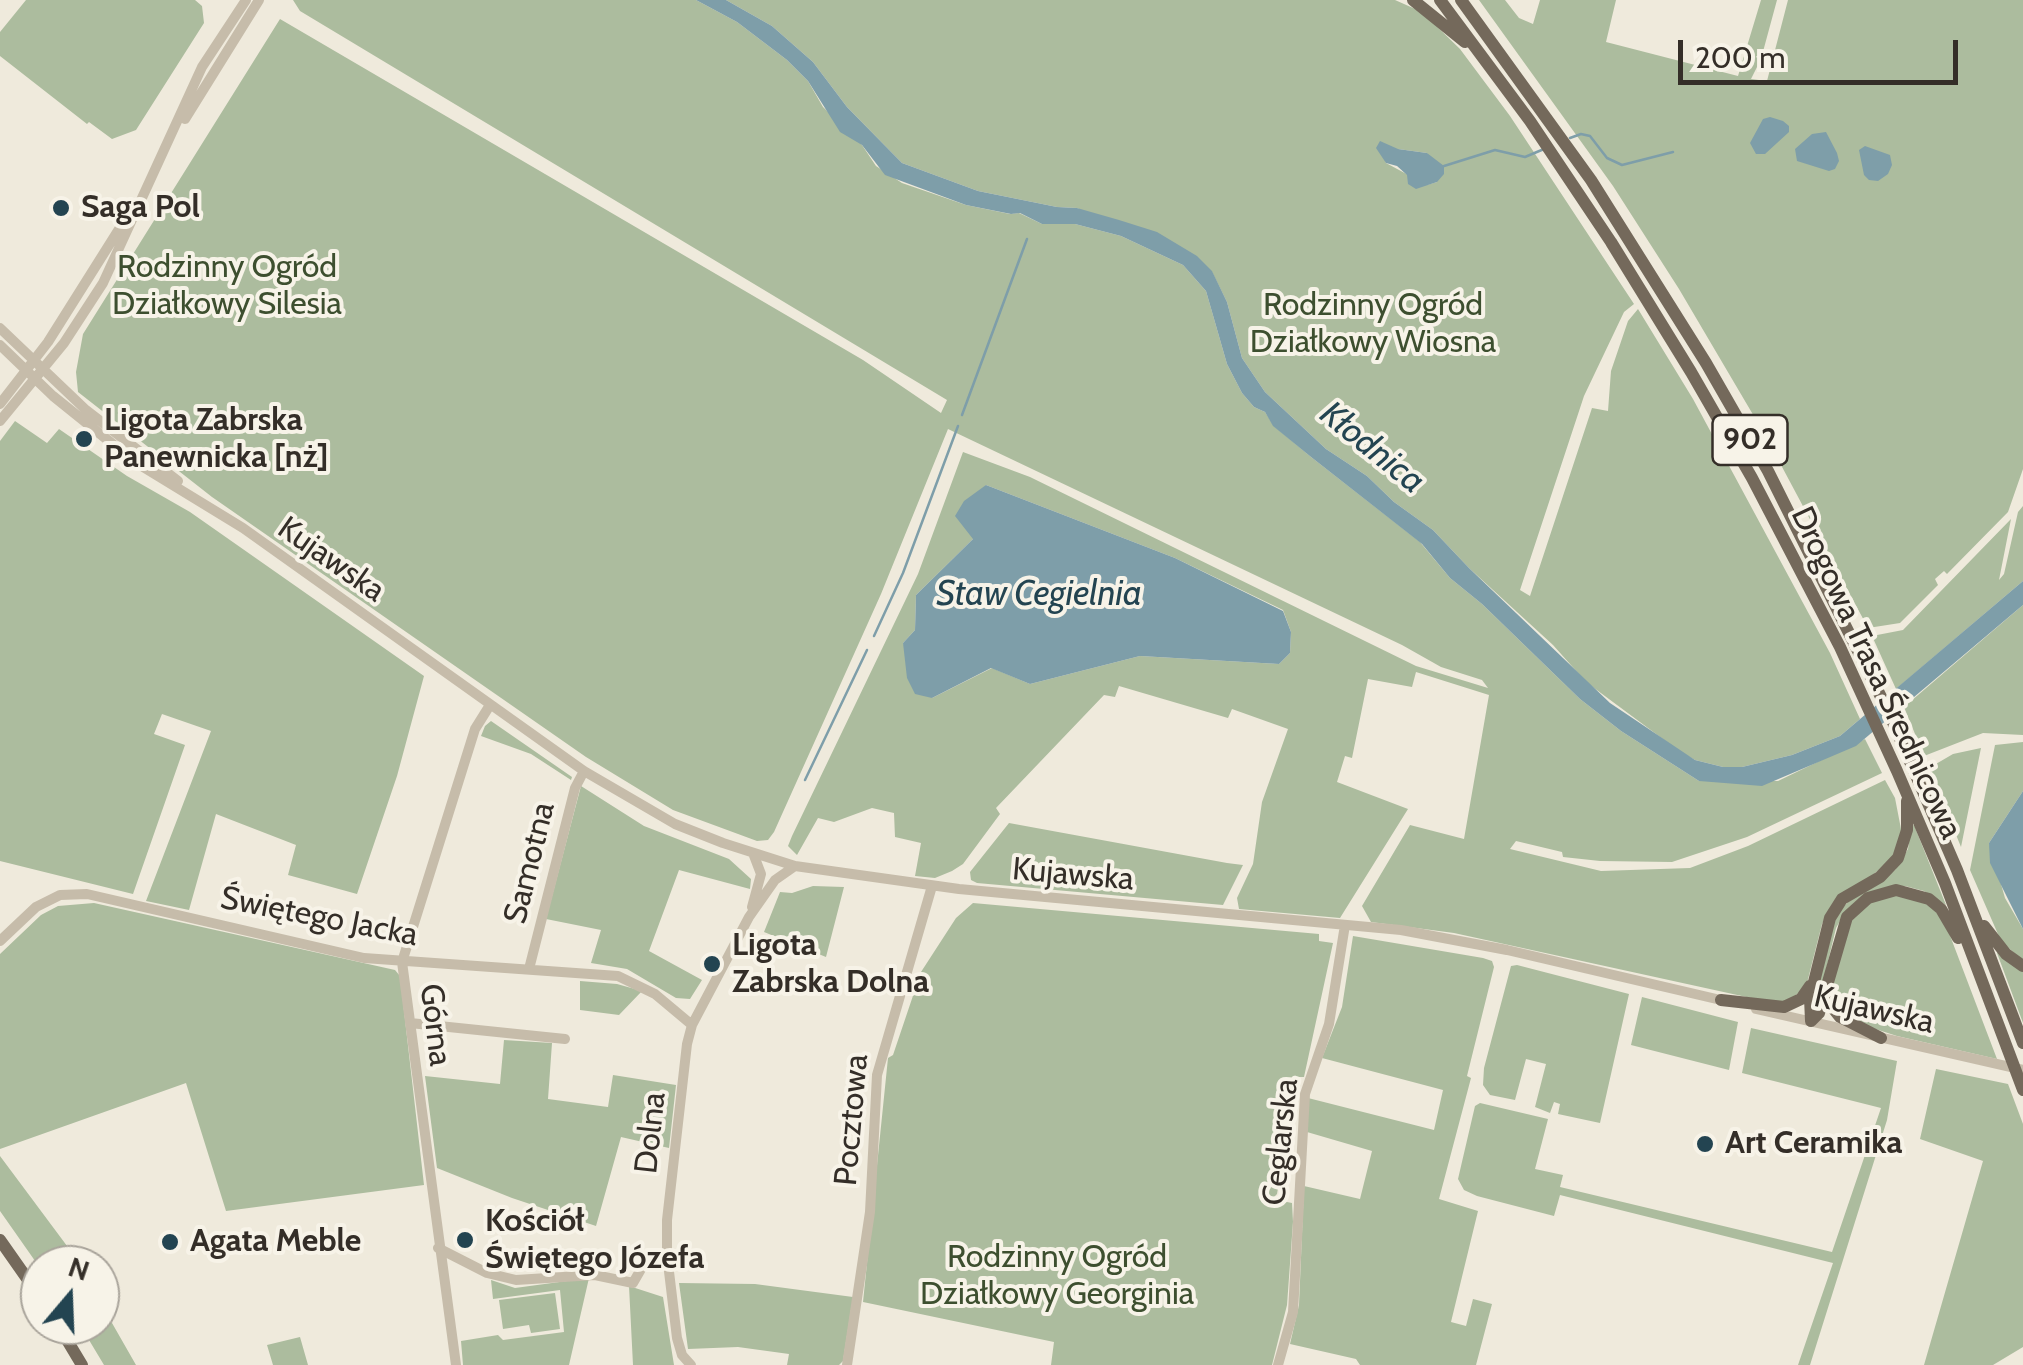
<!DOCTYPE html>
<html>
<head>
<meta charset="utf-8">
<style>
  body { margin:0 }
  #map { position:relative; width:2023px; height:1365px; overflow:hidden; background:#efeadc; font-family:Cabin,sans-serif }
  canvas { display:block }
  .north { position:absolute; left:20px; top:1245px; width:100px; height:100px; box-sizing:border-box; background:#f7f3e8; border:2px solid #a9a49b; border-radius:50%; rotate:19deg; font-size:28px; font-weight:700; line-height:40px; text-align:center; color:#342e28 }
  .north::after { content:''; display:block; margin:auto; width:35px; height:45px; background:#234451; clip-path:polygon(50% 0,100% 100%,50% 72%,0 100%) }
  .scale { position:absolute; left:1678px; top:40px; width:280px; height:45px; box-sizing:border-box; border:5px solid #342e28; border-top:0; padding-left:12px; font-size:30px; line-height:35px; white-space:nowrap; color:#342e28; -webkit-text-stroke:8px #f7f3e8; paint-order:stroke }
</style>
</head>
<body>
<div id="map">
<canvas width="2023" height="1365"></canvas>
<div class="north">N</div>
<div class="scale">200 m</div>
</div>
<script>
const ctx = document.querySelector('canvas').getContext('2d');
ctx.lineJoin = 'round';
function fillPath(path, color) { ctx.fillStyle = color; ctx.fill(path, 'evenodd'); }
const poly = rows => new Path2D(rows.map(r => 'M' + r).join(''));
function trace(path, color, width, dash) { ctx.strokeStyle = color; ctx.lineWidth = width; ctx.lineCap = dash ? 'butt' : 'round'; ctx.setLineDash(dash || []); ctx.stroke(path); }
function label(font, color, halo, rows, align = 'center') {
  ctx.font = font + ' Cabin,sans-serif'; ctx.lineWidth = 8; ctx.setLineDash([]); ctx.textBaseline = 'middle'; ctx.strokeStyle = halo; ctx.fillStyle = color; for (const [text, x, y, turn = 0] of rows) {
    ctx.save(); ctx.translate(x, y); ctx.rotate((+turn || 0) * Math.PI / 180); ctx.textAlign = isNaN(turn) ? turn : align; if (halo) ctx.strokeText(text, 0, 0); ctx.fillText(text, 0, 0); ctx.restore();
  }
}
fillPath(poly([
  [26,0,195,0,202,6,204,23,136,130,112,139,89,122,87,124,0,56,0,32],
  [293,0,696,0,737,22,787,60,808,81,823,107,862,145,876,166,902,183,966,205,1010,214,1019,213,1042,224,1075,224,1121,236,1183,265,1206,291,1227,364,1242,393,1254,407,1265,412,1274,426,1311,457,1420,542,1450,578,1482,604,1580,699,1621,731,1699,781,1778,781,1865,739,1882,773,1747,837,1672,862,1600,861,1563,857,1562,852,1516,841,1510,849,1601,871,1690,868,1748,846,1885,780,1895,798,1901,829,1901,840,1890,861,1829,910,1822,924,1806,987,1783,1005,1454,933,1371,922,1362,906,1410,825,1464,839,1489,695,1416,672,1412,687,1368,679,1352,758,1345,756,1337,782,1408,809,1340,918,1239,909,1237,898,1253,864,1262,802,1288,729,1232,709,1228,718,1119,686,1115,697,1104,695,996,808,1000,814,963,864,952,871,935,878,915,876,921,843,895,837,894,813,872,808,834,822,818,818,797,855,788,846,792,836,918,574,963,452,1030,477,1416,666,1488,688,1482,680,1441,667,1402,645,948,429,881,594,774,832,768,840,757,841,673,810,586,757,212,497,78,392,76,372,83,334,280,19,863,360,941,413,947,400,300,11],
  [986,485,1175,558,1283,610,1291,632,1290,653,1279,664,1140,656,1030,684,992,668,932,698,903,643,915,630,916,595,974,538],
  [726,0,1395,0,1422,12,1460,49,1510,116,1634,304,1624,312,1584,396,1520,590,1530,596,1592,408,1608,411,1611,371,1628,321,1638,309,1693,399,1830,653,1860,719,1840,736,1792,755,1742,767,1723,767,1695,760,1679,751,1586,682,1553,645,1469,568,1433,530,1394,502,1367,476,1326,449,1265,392,1242,358,1227,302,1212,272,1077,208,1057,207,978,191,902,163,847,107,813,62,772,26],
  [1398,149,1427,153,1437,182,1427,185,1386,163,1384,156],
  [1479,0,1505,0,1519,18,1533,24,1540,0,1616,0,1606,42,1738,76,1761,0,1777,0,1761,59,1751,79,1767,81,1788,0,2023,0,2023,469,2008,512,1947,574,1944,571,1935,579,1938,585,1900,623,1868,628,1765,435,1679,289,1613,186],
  [15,421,47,443,59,429,127,476,190,512,424,676,397,776,357,894,288,875,296,845,216,814,189,910,146,901,211,731,162,714,154,734,185,745,133,894,0,861,0,441],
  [2023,506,2023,581,1896,689,1872,636,1903,630,2011,519,1999,580,2004,574,2018,512],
  [2023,605,2023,735,1983,733,1924,756,1904,707],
  [491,721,572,777,571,780,531,754,481,736,485,726],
  [2023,742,2023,791,1989,843,2005,898,2023,929,2023,961,2001,941,1970,870,1995,745],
  [1981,748,1961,847,1929,768,1953,754],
  [581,786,644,826,729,859,751,879,750,889,679,870,649,951,702,980,690,999,676,998,627,969,591,963,601,930,546,919],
  [1009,823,1227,863,1243,865,1223,905,977,883,971,880,970,872],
  [1914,825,1946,905,1924,891,1905,886,1887,887,1845,912,1836,928,1817,1007,1812,1017,1827,941,1838,912,1848,902,1895,870,1908,849,1911,826],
  [813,886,844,887,826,957,764,932,780,892,792,893],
  [1889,895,1920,899,1935,910,1946,925,1997,1059,1897,1036,1860,1024,1838,1009,1832,988,1850,920,1871,901],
  [94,903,395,970,400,976,424,1185,226,1211,186,1083,0,1149,0,954,41,915,58,906],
  [973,903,1319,934,1319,941,1333,943,1304,1077,1299,1077,1294,1092,1277,1194,1272,1199,1292,1203,1293,1222,1287,1305,1272,1365,1051,1365,1054,1342,863,1302,888,1058,893,1055,921,972,956,918],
  [1353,936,1483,958,1492,961,1494,967,1467,1076,1471,1078,1439,1199,1478,1211,1451,1322,1466,1326,1473,1299,1492,1304,1476,1365,1360,1365,1356,1359,1290,1344,1299,1305,1304,1186,1360,1199,1372,1151,1307,1132,1308,1098,1434,1130,1443,1090,1322,1058,1342,1007],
  [1998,952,2023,972,2023,1023,1997,953],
  [1517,965,1629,994,1600,1123,1558,1114,1560,1104,1554,1102,1550,1113,1535,1107,1546,1064,1526,1059,1515,1100,1490,1095,1483,1085,1484,1068,1511,966],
  [580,981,617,984,642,991,619,1015,580,1010],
  [1642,997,1738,1022,1729,1070,1631,1045],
  [1751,1028,1897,1061,1887,1120,1810,1365,1798,1365,1833,1263,1560,1195,1554,1216,1477,1196,1464,1190,1458,1179,1475,1106,1480,1103,1548,1119,1535,1169,1563,1175,1560,1187,1832,1252,1881,1108,1742,1073],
  [504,1040,552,1043,548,1099,608,1107,613,1075,676,1085,669,1148,621,1137,596,1226,512,1198,437,1168,425,1076,500,1084],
  [1936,1069,2008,1084,2023,1124,2023,1347,1993,1365,1924,1365,1983,1161,1920,1139],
  [0,1156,73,1254,79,1265,40,1265,40,1268,0,1211],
  [589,1278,569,1365,463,1365,461,1341,498,1335,503,1340,564,1332,560,1290,493,1299,491,1280,515,1288],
  [679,1283,755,1284,853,1297,843,1361,839,1365,787,1365,789,1354,738,1347,688,1349],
  [629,1286,663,1297,674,1365,633,1365],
  [555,1293,560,1329,531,1333,529,1325,503,1329,499,1300],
  [100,1302,136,1365,104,1365,80,1325,100,1325],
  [300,1337,308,1365,273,1365,267,1345]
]), '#acbc9e');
fillPath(poly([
  [696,0,726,0,772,26,813,62,847,107,902,163,978,191,1057,207,1077,208,1119,220,1157,232,1197,256,1212,271,1227,302,1242,358,1265,392,1326,449,1367,476,1394,502,1433,530,1469,568,1610,703,1695,760,1723,767,1742,767,1792,755,1840,736,2023,581,2023,605,1856,746,1762,786,1699,781,1621,731,1580,699,1482,604,1450,578,1422,544,1311,457,1273,426,1265,412,1254,407,1242,393,1227,364,1206,291,1183,265,1121,236,1075,224,1042,224,1020,213,1011,214,966,205,885,175,862,145,840,132,808,81,787,60,737,22],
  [1770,117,1783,121,1789,126,1789,132,1765,154,1756,154,1750,143,1763,119],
  [1826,132,1837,153,1839,161,1835,169,1829,171,1797,161,1795,149,1812,134],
  [1380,141,1398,149,1427,153,1444,166,1444,174,1437,182,1416,189,1408,184,1407,175,1397,166,1386,163,1376,148],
  [1865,146,1890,155,1892,165,1888,174,1878,181,1869,180,1864,175,1859,150],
  [986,485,1175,558,1283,611,1291,632,1290,653,1279,664,1140,656,1030,684,991,668,932,698,915,694,907,678,903,643,915,630,916,595,973,539,955,516,964,501],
  [2023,791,2023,929,1990,863,1989,843]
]), '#7e9ea9');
trace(poly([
  [1570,138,1581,134,1590,136,1607,158,1622,165,1673,152],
  [1444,166,1495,150,1525,157,1544,149],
  [962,415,1027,239],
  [874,636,903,573,958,426],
  [805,780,867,650]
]), '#7e9ea9', 2.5);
trace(poly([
  [185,119,259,0],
  [0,328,86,410,178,481],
  [0,345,53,396,135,462,243,528,584,771,675,824,723,843,795,866,959,889,1401,930,1507,950,1725,1001],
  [0,404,48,342,133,207],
  [0,421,64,343,103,283,202,67,246,0],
  [752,907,761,874,753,853],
  [0,941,36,907,60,895,87,894,364,958,618,976,655,994,692,1025],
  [529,969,575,788,584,771],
  [1756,1009,2023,1070],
  [410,1023,565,1039],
  [438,1248,487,1273,516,1280,595,1275,633,1283,648,1257,667,1255],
  [456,1365,402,962,475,729,490,705],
  [691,1365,682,1355,677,1338,667,1255,667,1220,687,1044,692,1025,749,917,775,880,795,866],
  [847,1365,870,1212,877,1075,932,886],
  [1278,1365,1293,1312,1305,1094,1329,1024,1345,925]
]), '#c6bcaa', 10);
trace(poly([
  [1413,0,1465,42],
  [1440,0,1530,121,1611,242,1691,372,1752,478,1840,647,1897,771,1945,883,2023,1090],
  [1461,0,1591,180,1706,363,1768,471,1889,713,1957,870,2023,1043],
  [1984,926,2006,954,2023,966],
  [1828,991,1832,1007,1840,1017,1881,1038],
  [1721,1000,1784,1007,1801,999,1810,986],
  [1811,1021,1819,1013,1847,917,1868,898,1896,890,1929,899,1941,909,1958,938],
  [1811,1021,1810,998,1830,918,1842,899,1880,877,1898,858,1907,830,1907,801],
  [0,1240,40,1297],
  [58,1325,82,1365]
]), '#74695b', 12);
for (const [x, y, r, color] of [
  [61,208,10,"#234451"],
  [84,439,10,"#234451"],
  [712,964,10,"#234451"],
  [1705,1144,10,"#234451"],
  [465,1240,10,"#234451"],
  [170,1242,10,"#234451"]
]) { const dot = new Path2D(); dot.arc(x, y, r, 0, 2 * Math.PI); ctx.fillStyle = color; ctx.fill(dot); trace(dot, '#f7f3e8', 4); }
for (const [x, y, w] of [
  [1750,440,75]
]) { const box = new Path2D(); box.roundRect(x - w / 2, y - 25, w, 50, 8); ctx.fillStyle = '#f7f3e8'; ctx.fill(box); trace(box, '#342e28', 2.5); }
label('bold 30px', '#342e28', null, [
  ["902",1750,440]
]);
label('bold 32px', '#342e28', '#f7f3e8', [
  ["Saga Pol",81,208],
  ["Ligota Zabrska",104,421],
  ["Panewnicka [nż]",104,458],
  ["Ligota",732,946],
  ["Zabrska Dolna",732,983],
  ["Art Ceramika",1725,1144],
  ["Kościół",485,1222],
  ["Świętego Józefa",485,1259],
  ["Agata Meble",190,1242]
], 'left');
label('32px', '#3d4f2f', '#f7f3e8', [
  ["Rodzinny Ogród",227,268],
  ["Działkowy Silesia",227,305],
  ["Rodzinny Ogród",1373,306],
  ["Działkowy Wiosna",1373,343],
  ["Rodzinny Ogród",1057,1258],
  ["Działkowy Georginia",1057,1295]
]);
label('32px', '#342e28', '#f7f3e8', [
  ["Kujawska",331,560,35],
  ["Drogowa Trasa Średnicowa",1876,673,65],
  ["Samotna",530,863,-76],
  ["Kujawska",1073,875,5],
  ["Świętego Jacka",319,917,11],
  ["Kujawska",1874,1010,13],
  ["Górna",435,1025,83],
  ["Pocztowa",852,1120,-85],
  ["Dolna",651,1133,-84],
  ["Ceglarska",1281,1142,-84]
]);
label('italic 35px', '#234451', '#f7f3e8', [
  ["Kłodnica",1372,448,39],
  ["Staw Cegielnia",1039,595]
]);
</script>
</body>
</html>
